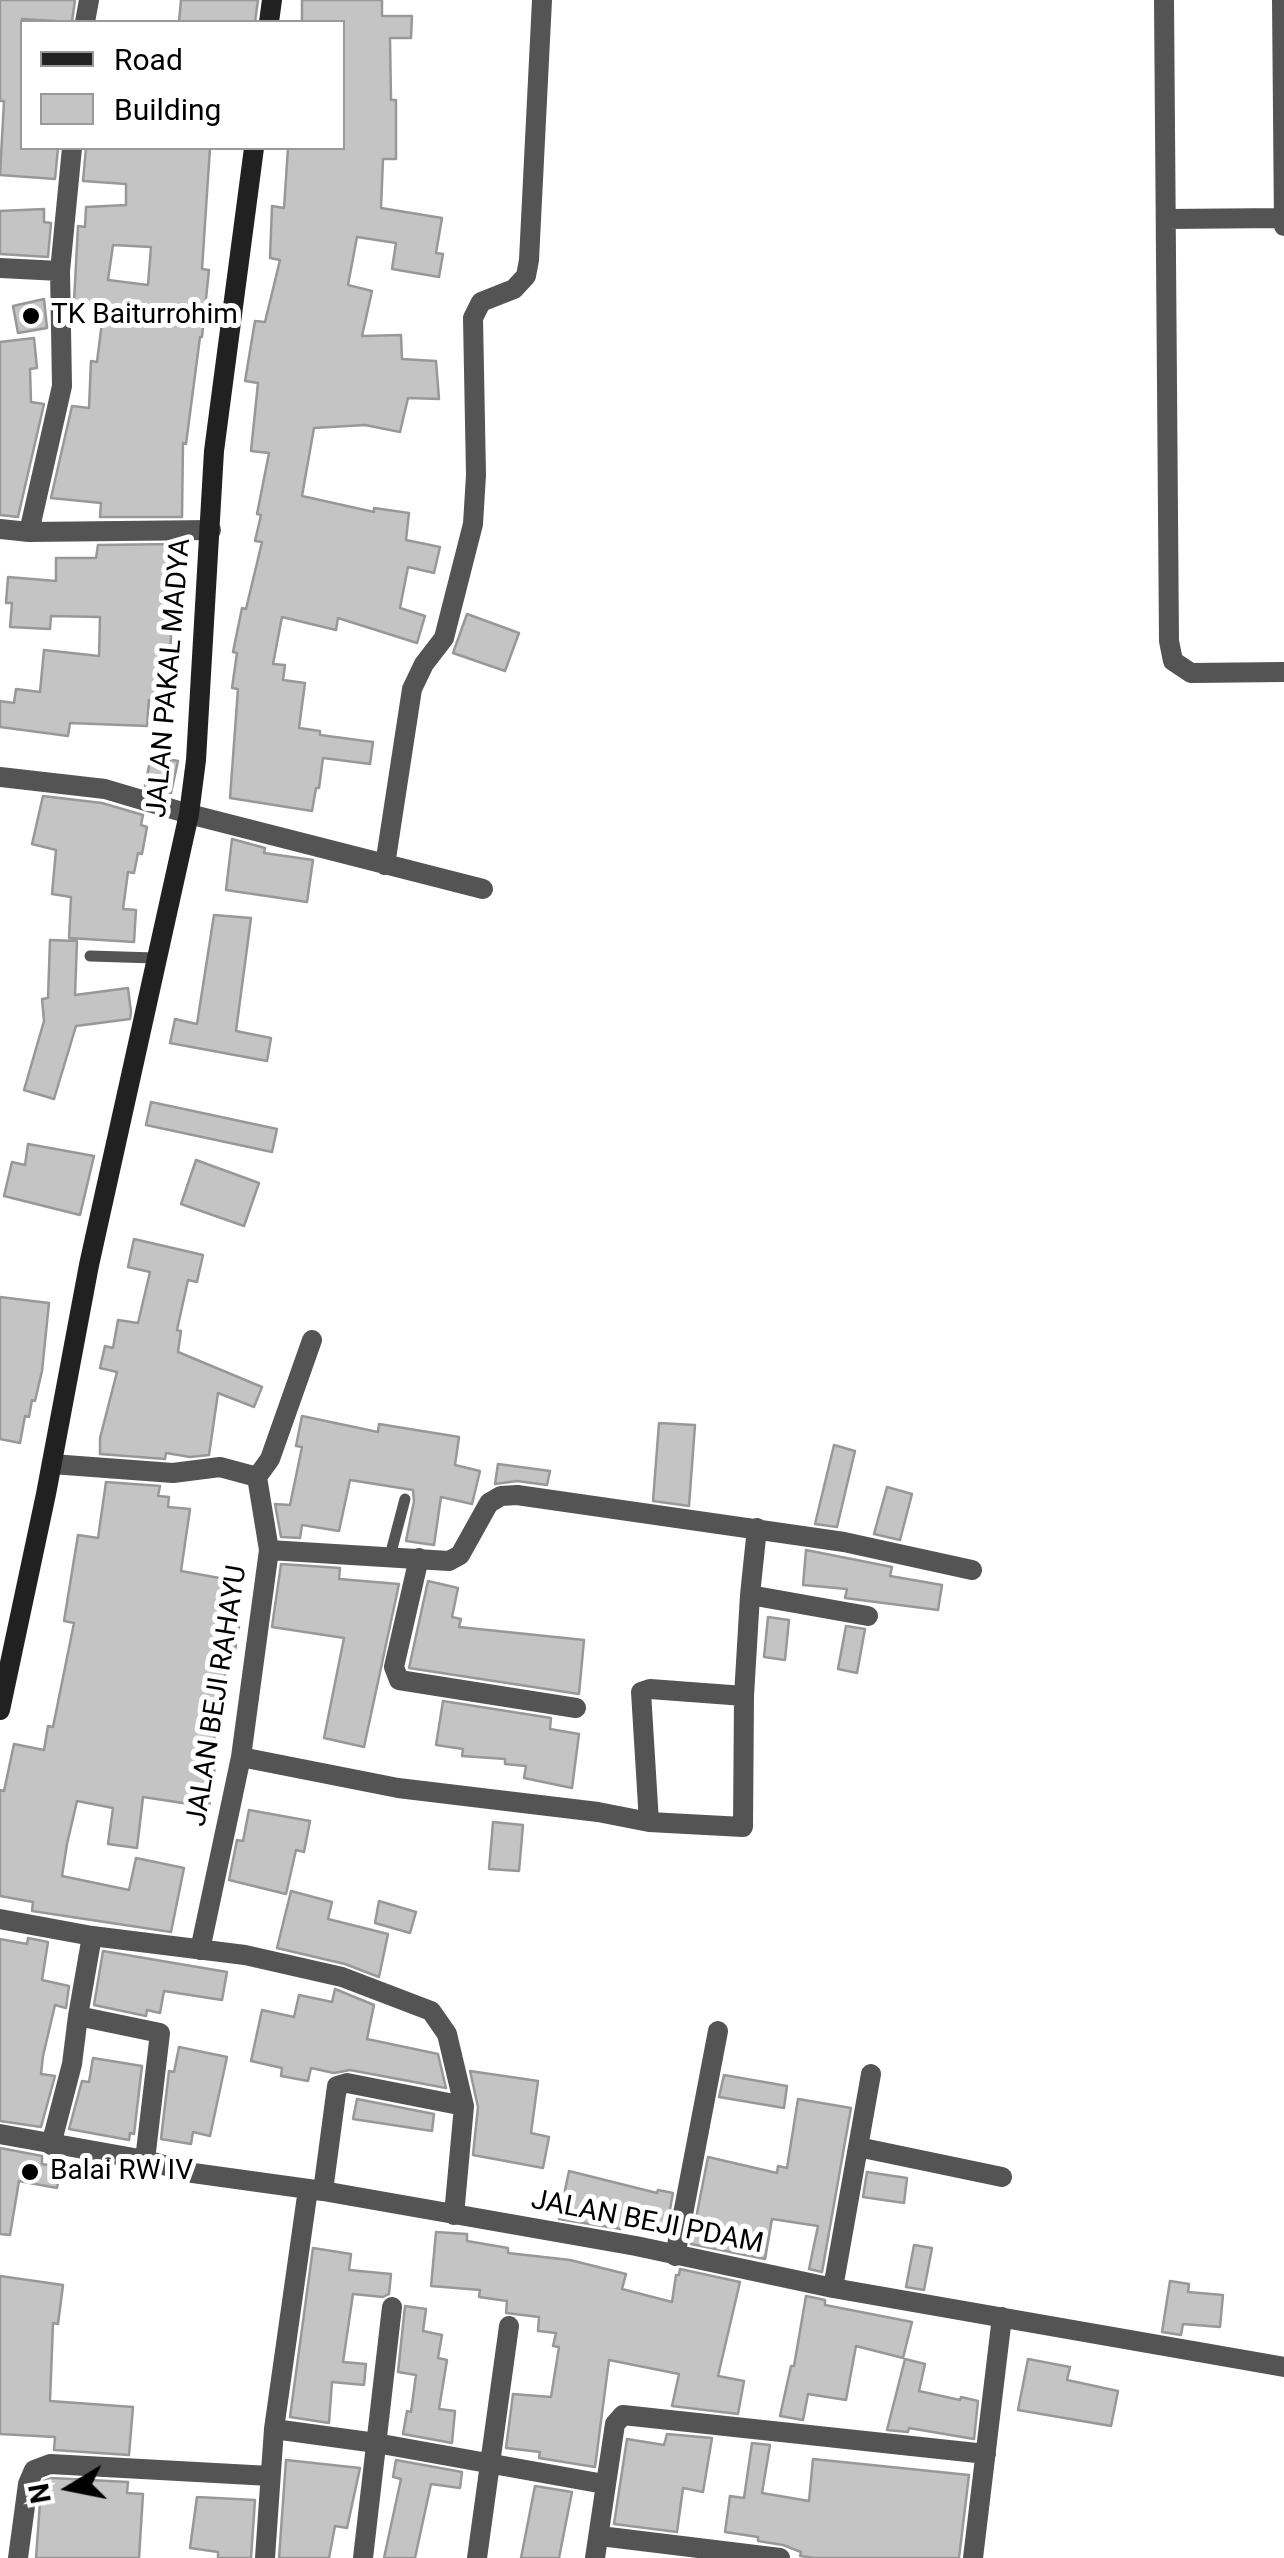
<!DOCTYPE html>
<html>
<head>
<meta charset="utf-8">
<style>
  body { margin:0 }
  #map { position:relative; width:1284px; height:2558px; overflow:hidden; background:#fff; font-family:Roboto,sans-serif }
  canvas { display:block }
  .legend { position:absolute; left:20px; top:20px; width:325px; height:130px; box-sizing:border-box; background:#fff; border:2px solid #999; margin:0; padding:12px 18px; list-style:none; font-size:30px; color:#000 }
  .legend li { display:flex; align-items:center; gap:20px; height:50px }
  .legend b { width:50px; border:2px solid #999 }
  .north { position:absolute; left:20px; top:2438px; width:100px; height:100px; -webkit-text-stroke:8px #fff; paint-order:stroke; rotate:260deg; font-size:28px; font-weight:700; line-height:40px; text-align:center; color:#000 }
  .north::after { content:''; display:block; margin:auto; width:35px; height:45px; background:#000; clip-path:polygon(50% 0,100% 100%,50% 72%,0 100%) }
</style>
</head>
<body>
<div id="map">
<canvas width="1284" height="2558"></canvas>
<ul class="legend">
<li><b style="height:12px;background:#212121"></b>Road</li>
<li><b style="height:28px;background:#c4c4c4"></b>Building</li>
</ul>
<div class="north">N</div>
</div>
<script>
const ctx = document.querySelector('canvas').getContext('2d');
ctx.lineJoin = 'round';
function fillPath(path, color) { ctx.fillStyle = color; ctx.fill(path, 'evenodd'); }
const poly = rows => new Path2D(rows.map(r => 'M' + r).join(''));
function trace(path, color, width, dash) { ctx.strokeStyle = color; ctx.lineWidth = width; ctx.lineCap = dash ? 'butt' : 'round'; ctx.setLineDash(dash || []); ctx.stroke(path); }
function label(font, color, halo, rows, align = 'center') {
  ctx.font = font + ' Roboto,sans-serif'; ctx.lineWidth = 10; ctx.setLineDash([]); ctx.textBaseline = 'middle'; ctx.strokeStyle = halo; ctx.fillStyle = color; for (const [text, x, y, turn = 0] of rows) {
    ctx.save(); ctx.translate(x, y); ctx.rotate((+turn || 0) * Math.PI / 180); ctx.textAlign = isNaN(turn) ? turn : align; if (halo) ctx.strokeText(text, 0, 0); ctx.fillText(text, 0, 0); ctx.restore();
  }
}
const building = poly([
  [0,0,75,0,72,22,22,19,22,148,58,148,55,179,0,175,4,101,0,101,0,0],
  [181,0,258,0,255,22,179,22,181,0],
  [302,0,382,0,382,16,412,16,411,38,390,38,391,100,396,100,396,159,383,159,381,208,442,218,436,253,443,254,439,277,392,269,396,243,357,237,348,285,372,291,362,336,401,335,402,359,436,361,439,399,408,398,400,432,365,425,314,428,302,496,374,512,374,508,409,513,406,540,440,547,434,573,408,567,400,608,425,616,417,643,338,618,336,630,282,617,273,664,285,665,283,680,305,683,299,728,320,731,320,735,373,742,370,764,323,758,319,788,316,788,312,811,230,798,238,689,232,688,237,653,233,652,242,608,246,609,262,542,255,541,261,515,257,514,269,453,251,451,258,383,245,381,255,321,265,322,280,260,270,258,272,206,284,208,288,148,342,148,342,22,302,22,302,0],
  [86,148,210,148,202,269,209,270,202,337,200,337,186,444,183,443,182,517,100,517,101,503,51,498,72,406,89,408,91,361,97,362,104,306,74,302,78,226,85,227,86,207,126,205,126,184,83,181,86,148],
  [113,245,151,247,148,285,108,280,113,245],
  [44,209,44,222,51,223,48,257,0,254,0,211,44,209],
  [44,299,47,328,18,333,13,306,44,299],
  [34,338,37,368,30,369,31,402,44,404,18,517,0,515,0,342,34,338],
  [175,544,170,659,163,659,161,701,149,700,147,726,70,723,68,736,0,727,0,701,14,703,16,689,40,692,44,650,99,656,100,617,51,616,50,629,10,627,12,603,6,603,8,577,56,581,56,558,96,558,98,545,175,544],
  [467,614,519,633,505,671,453,653,467,614],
  [151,756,178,761,171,793,145,786,151,756],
  [43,796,102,803,143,815,141,825,147,827,142,854,138,853,134,873,128,872,123,909,136,910,134,942,69,938,71,897,52,894,56,850,32,844,43,796],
  [232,839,265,848,264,853,313,860,307,902,226,890,232,839],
  [214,915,251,918,236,1031,271,1038,267,1061,170,1043,175,1019,197,1024,214,915],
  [50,940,77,941,75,995,128,988,131,1012,130,1019,76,1026,54,1099,24,1090,44,1021,42,999,48,998,50,940],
  [151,1102,277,1129,272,1152,146,1125,151,1102],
  [28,1144,94,1156,80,1215,4,1196,12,1162,25,1165,28,1144],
  [196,1160,259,1183,244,1226,181,1204,196,1160],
  [134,1239,203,1255,197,1282,188,1280,177,1330,181,1331,178,1352,262,1387,254,1407,218,1393,209,1455,190,1457,166,1453,165,1459,100,1454,100,1438,117,1372,100,1368,105,1346,113,1348,118,1320,138,1323,150,1272,128,1267,134,1239],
  [0,1297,49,1303,42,1371,35,1401,32,1400,29,1417,25,1416,20,1443,0,1439,0,1297],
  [302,1416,378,1432,379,1424,459,1437,455,1465,480,1471,472,1504,441,1497,434,1545,406,1541,414,1501,413,1490,350,1480,339,1531,302,1525,300,1538,281,1537,275,1504,290,1505,302,1447,296,1446,302,1416],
  [659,1423,695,1425,689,1506,653,1501,659,1423],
  [834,1445,855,1451,837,1527,815,1524,834,1445],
  [498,1464,550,1471,547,1485,517,1481,495,1484,498,1464],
  [106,1482,160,1486,158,1496,169,1497,168,1507,190,1509,181,1571,236,1581,229,1625,239,1626,235,1651,228,1650,222,1699,216,1699,214,1751,217,1752,209,1807,143,1797,137,1848,108,1844,113,1808,77,1801,67,1844,62,1876,129,1890,136,1858,184,1868,171,1932,32,1911,33,1902,0,1896,0,1790,4,1791,14,1744,44,1750,48,1726,53,1727,74,1623,64,1621,78,1535,98,1538,106,1482],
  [887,1487,912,1494,900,1540,874,1534,887,1487],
  [806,1550,892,1567,890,1576,942,1585,938,1610,845,1598,847,1589,803,1585,806,1550],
  [281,1564,340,1568,339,1579,399,1584,364,1747,324,1738,344,1638,272,1627,281,1564],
  [428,1581,458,1588,452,1617,461,1619,459,1627,584,1640,579,1694,409,1668,428,1581],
  [768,1617,789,1620,785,1660,764,1657,768,1617],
  [846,1626,865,1629,857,1673,838,1669,846,1626],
  [443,1701,551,1718,550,1729,579,1734,572,1788,524,1778,526,1766,505,1764,505,1759,462,1756,463,1749,436,1745,443,1701],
  [249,1810,310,1821,304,1852,296,1850,286,1894,229,1880,237,1840,243,1841,249,1810],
  [493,1822,523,1825,519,1871,489,1869,493,1822],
  [291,1891,332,1902,328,1919,388,1934,379,1977,345,1964,277,1948,291,1891],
  [379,1901,416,1912,410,1933,375,1923,379,1901],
  [28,1938,48,1942,42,1980,69,1986,66,2008,55,2005,43,2056,41,2074,55,2076,41,2127,0,2121,0,1939,27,1944,28,1938],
  [103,1951,227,1972,222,2000,164,1991,160,2013,147,2010,146,2016,94,2005,103,1951],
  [335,1989,374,2005,367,2039,438,2054,446,2088,350,2070,334,2073,311,2068,308,2081,281,2076,282,2068,251,2061,262,2010,294,2017,299,1995,332,2002,335,1989],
  [179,2047,227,2057,210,2136,193,2132,191,2144,161,2139,169,2071,174,2072,179,2047],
  [93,2058,142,2066,134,2134,130,2133,129,2140,69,2129,82,2081,89,2082,93,2058],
  [470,2071,538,2081,531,2133,549,2137,543,2168,473,2155,478,2107,470,2071],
  [724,2075,787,2086,784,2108,719,2097,724,2075],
  [357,2099,434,2114,432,2131,353,2119,357,2099],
  [798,2099,851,2108,822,2272,809,2269,818,2226,772,2219,765,2259,691,2244,708,2157,777,2173,778,2166,787,2168,798,2099],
  [0,2148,42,2156,42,2164,61,2167,57,2188,19,2181,10,2235,0,2234,0,2148],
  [569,2171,657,2193,658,2190,673,2193,666,2231,623,2222,621,2229,559,2219,569,2171],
  [867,2172,907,2178,904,2203,863,2197,867,2172],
  [436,2232,467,2234,467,2241,508,2248,508,2253,570,2260,626,2274,622,2289,672,2302,676,2275,679,2275,680,2269,740,2282,718,2376,744,2381,738,2414,672,2406,679,2374,609,2360,595,2467,539,2458,540,2452,506,2448,513,2394,551,2397,559,2347,553,2346,556,2333,538,2331,539,2317,506,2313,507,2301,479,2297,480,2290,431,2286,436,2232],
  [914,2245,932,2248,924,2290,906,2287,914,2245],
  [313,2248,351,2254,349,2270,391,2274,389,2294,383,2297,353,2294,343,2362,366,2364,364,2385,332,2382,329,2423,290,2417,313,2248],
  [0,2276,63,2285,58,2324,53,2323,50,2401,133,2407,129,2455,54,2450,55,2437,0,2434,0,2276],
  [1170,2281,1189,2284,1188,2292,1223,2295,1220,2327,1183,2324,1181,2335,1162,2332,1170,2281],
  [806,2296,825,2300,825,2305,912,2322,903,2358,856,2346,846,2400,808,2394,803,2420,780,2416,791,2366,794,2366,806,2296],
  [405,2306,426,2309,423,2331,442,2335,438,2358,447,2360,439,2409,455,2411,452,2443,403,2434,407,2411,411,2412,416,2375,398,2372,405,2306],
  [905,2359,925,2364,919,2391,960,2400,961,2397,978,2401,974,2439,909,2428,908,2432,887,2430,905,2359],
  [1028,2359,1070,2367,1067,2380,1118,2391,1111,2426,1018,2410,1028,2359],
  [667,2434,712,2438,703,2492,683,2488,677,2532,614,2524,627,2439,664,2445,667,2434],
  [752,2443,770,2445,762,2493,809,2501,813,2459,969,2475,959,2558,815,2558,800,2556,801,2552,783,2545,758,2541,758,2537,725,2532,730,2496,744,2498,752,2443],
  [286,2460,360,2468,347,2528,335,2526,329,2558,279,2558,286,2460],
  [396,2460,462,2472,460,2488,431,2484,415,2558,384,2558,401,2479,393,2477,396,2460],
  [52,2478,128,2482,127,2493,143,2494,139,2558,36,2558,41,2488,44,2481,52,2478],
  [535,2486,572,2492,559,2558,521,2558,535,2486],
  [197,2497,255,2500,251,2558,218,2558,218,2552,190,2548,197,2497]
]);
fillPath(building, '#c4c4c4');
trace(building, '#989898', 2.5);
trace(poly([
  [90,956,155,958],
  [390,1556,405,1499]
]), '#545454', 11);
trace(poly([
  [1164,0,1169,641,1173,661,1191,673,1284,672],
  [1282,0,1284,226],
  [85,22,89,0],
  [1166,219,1284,218],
  [0,268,60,271],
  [0,529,29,532,211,530],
  [29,532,62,386,60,271,72,148],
  [0,777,105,789,189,814,483,889],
  [385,865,412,689,424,664,444,638,473,524,476,475,473,318,481,302,514,289,526,276,529,260,542,0],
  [52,1464,173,1473,220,1467,257,1477,269,1550,241,1757,200,1950],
  [257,1477,270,1459,312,1340],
  [757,1528,750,1595,868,1616],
  [269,1550,449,1561,460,1555,489,1503,501,1496,517,1495,844,1542,972,1570],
  [419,1558,394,1667,399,1680,576,1708],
  [241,1757,398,1788,598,1812,649,1822,641,1692,650,1689,744,1696,750,1595],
  [649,1822,743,1827,744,1696],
  [0,1919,92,1936,245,1955,342,1977,431,2011,447,2034,464,2106,454,2215],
  [78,2016,92,1936],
  [0,2134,145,2160,193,2173,323,2191,636,2246,833,2288,1284,2367],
  [51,2145,72,2064,78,2016,160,2033,145,2160],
  [858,2147,1002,2177],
  [323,2191,337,2086,347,2083,464,2106],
  [675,2256,718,2031],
  [833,2288,871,2074],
  [274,2429,376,2443,604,2484],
  [600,2536,780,2558],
  [18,2558,28,2484,34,2470,50,2464,270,2476],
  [265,2558,274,2429,308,2189],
  [363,2558,392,2307],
  [477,2558,509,2326],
  [595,2558,615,2424,623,2415,986,2454],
  [973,2558,1002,2317]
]), '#545454', 20);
trace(poly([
  [269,22,272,0],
  [0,1710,46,1494,89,1265,189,814,196,760,214,451,254,148]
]), '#212121', 20);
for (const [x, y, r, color] of [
  [31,316,10,"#000"],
  [30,2172,10,"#000"]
]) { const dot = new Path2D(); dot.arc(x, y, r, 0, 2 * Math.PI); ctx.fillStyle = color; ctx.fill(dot); trace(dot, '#fff', 4); }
label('28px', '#000', '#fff', [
  ["TK Baiturrohim",51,316],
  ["Balai RW IV",50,2172]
], 'left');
label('28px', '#000', '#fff', [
  ["JALAN PAKAL MADYA",170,678,-85],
  ["JALAN BEJI RAHAYU",218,1696,-81],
  ["JALAN BEJI PDAM",647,2223,11]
]);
</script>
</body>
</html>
